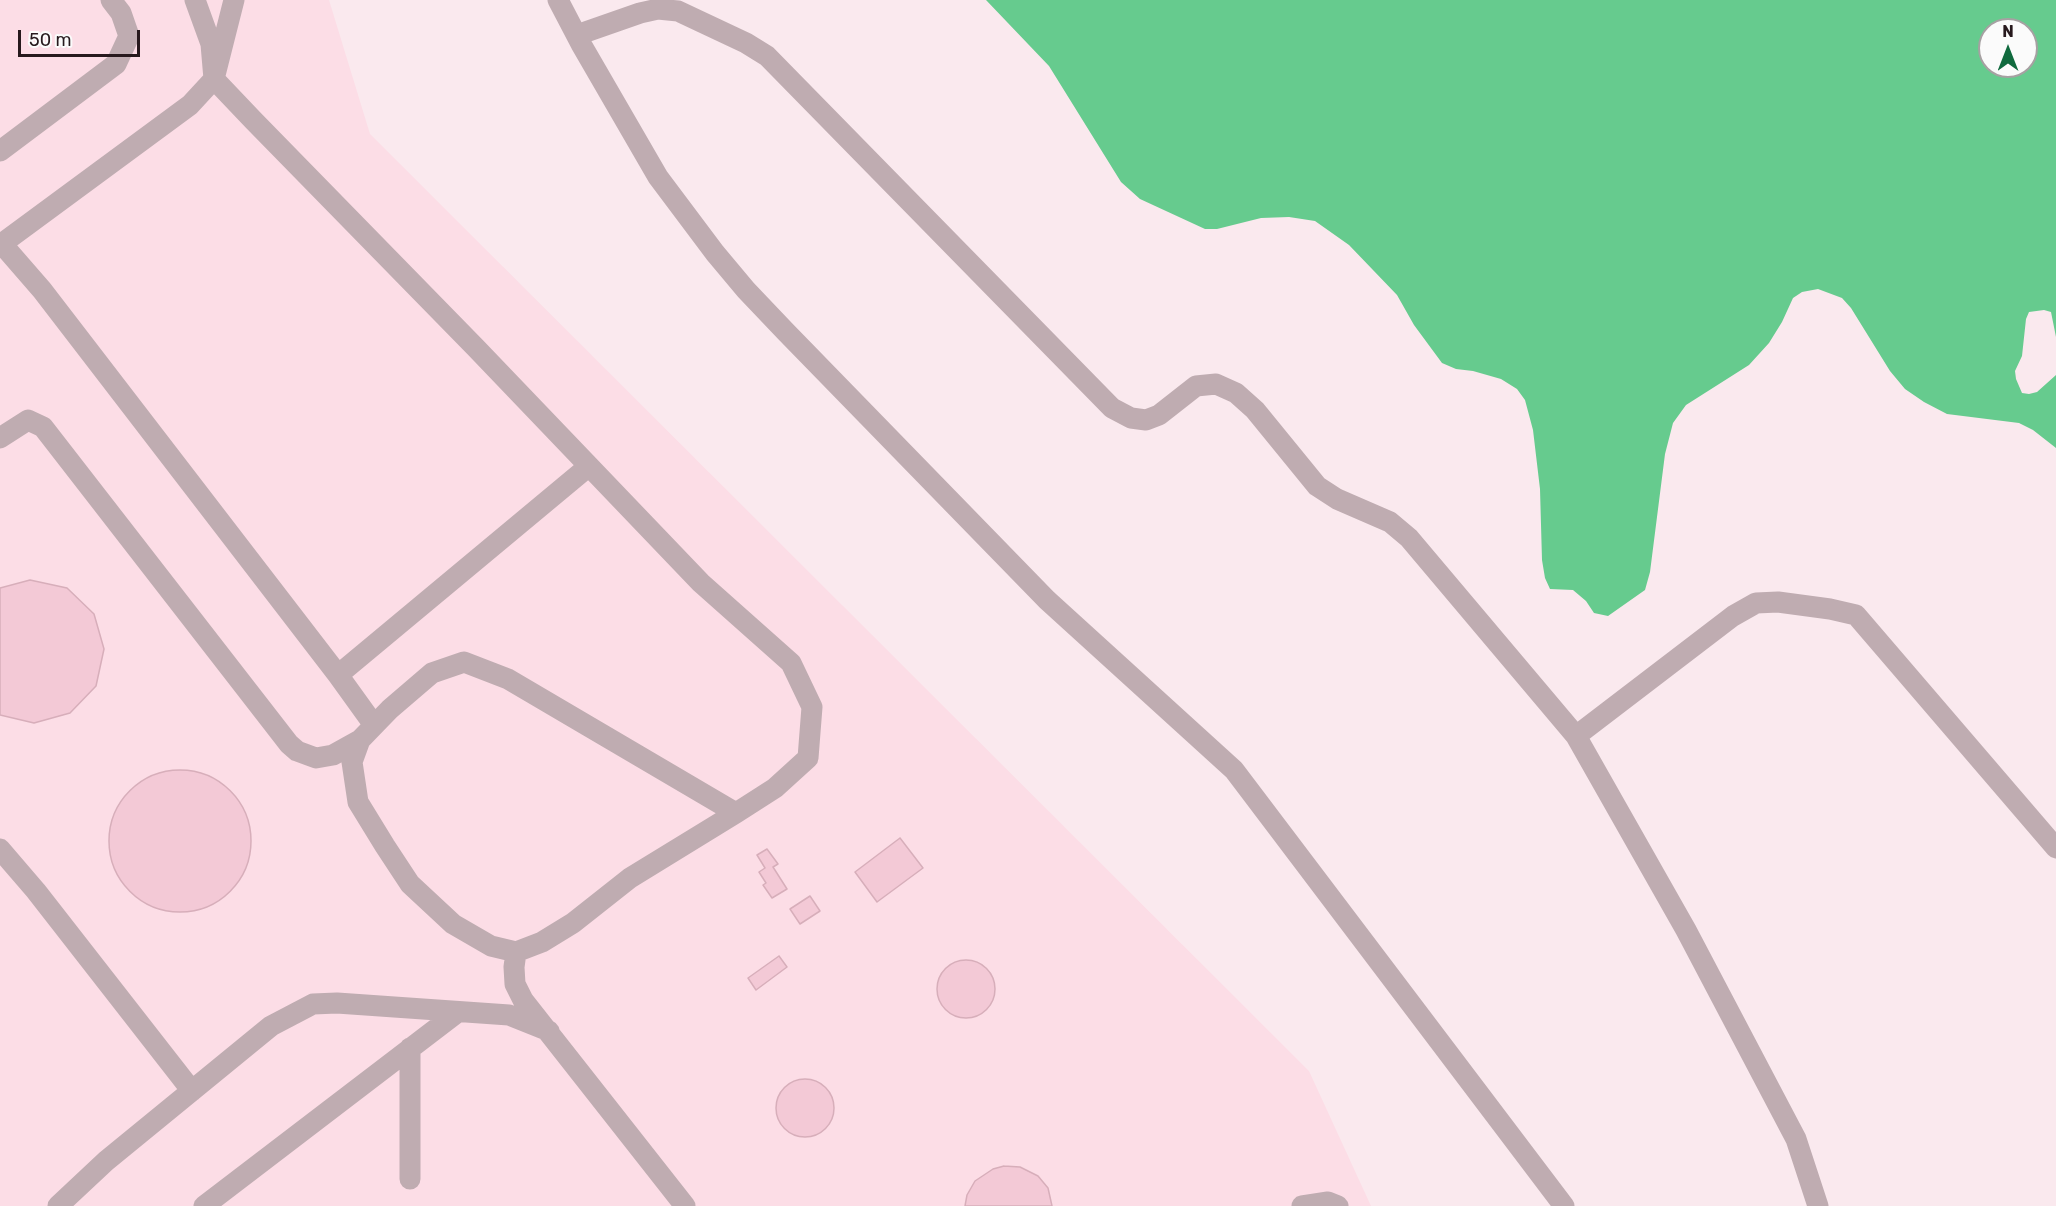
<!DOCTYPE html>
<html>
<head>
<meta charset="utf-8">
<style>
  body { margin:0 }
  #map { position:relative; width:2056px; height:1206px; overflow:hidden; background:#fae9ee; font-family:Rubik,sans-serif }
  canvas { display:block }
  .north { position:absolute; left:1978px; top:18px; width:60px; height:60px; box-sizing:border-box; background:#fbfbfb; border:2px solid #a6a1a2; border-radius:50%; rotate:0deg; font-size:16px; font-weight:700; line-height:24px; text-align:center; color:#27191d }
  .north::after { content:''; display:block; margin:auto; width:21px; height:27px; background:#106a3e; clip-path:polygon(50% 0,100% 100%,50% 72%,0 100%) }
  .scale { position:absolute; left:18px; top:30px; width:122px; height:27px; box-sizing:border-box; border:3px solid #27191d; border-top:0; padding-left:8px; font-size:18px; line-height:21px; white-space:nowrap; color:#27191d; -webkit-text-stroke:4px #fbfbfb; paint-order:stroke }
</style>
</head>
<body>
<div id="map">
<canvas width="2056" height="1206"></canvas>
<div class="north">N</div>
<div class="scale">50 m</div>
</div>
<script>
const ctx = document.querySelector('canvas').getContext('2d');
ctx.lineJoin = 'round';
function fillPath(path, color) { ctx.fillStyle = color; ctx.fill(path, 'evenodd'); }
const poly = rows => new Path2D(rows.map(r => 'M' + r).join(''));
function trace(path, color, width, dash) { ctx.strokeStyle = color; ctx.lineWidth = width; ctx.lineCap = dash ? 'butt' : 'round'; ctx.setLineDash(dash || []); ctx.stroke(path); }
fillPath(poly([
  [0,0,329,0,370,134,1309,1071,1371,1206,0,1206]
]), '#fcdde6');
fillPath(poly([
  [986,0,2056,0,2056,337,2051,312,2044,310,2029,312,2026,319,2022,356,2015,371,2016,379,2022,393,2029,394,2037,392,2056,375,2056,448,2033,430,2019,423,1947,414,1924,402,1905,389,1890,371,1851,308,1842,298,1818,289,1802,292,1793,298,1782,322,1769,343,1749,365,1686,405,1673,423,1665,454,1650,572,1645,590,1608,616,1594,613,1586,601,1573,590,1550,589,1545,578,1542,560,1540,489,1533,430,1525,400,1517,389,1501,379,1473,371,1456,369,1442,363,1414,325,1397,295,1349,245,1315,221,1289,217,1261,218,1217,229,1205,229,1140,199,1121,182,1049,66],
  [1990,30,2026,30,2026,66,1990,66]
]), '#66cb8e');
const building = poly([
  [30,580,67,588,94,614,104,649,96,686,70,713,34,723,0,715,0,588,30,580],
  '109 841a71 71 0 1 1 142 0a71 71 0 1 1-142 0Z',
  [900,838,923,868,877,902,855,872,900,838],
  [767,849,778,864,773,867,787,889,772,898,763,885,766,883,759,872,765,868,757,855,767,849],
  [810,896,820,911,800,924,790,909,810,896],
  [779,956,787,967,756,990,748,978,779,956],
  '937 989a29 29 0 1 1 58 0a29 29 0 1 1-58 0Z',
  '776 1108a29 29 0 1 1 58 0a29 29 0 1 1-58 0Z',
  [1004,1166,1020,1167,1038,1176,1048,1188,1052,1206,965,1206,967,1195,975,1181,993,1169,1004,1166]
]);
fillPath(building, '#f3c9d6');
trace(building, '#d7aeba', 1.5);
trace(poly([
  [234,0,214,79,253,120,476,348,701,583,791,663,812,707,808,758,775,788,736,813,630,878,573,923,542,942,516,952,491,946,453,924,410,884,385,846,358,802,352,762,360,740,390,709,432,673,464,662,508,679,736,813],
  [558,0,581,44,658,177,715,253,746,290,785,331,1047,600,1234,770,1564,1206],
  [577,35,640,13,658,9,678,11,746,43,767,56,1112,408,1131,418,1146,420,1159,415,1196,386,1216,384,1236,393,1255,410,1317,486,1337,499,1390,522,1409,538,1576,736,1686,930,1796,1139,1818,1206],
  [0,151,116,64,129,36,121,13,111,0],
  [2,244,42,290,338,675,374,725],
  [0,245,190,105,214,79,211,44,195,0],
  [0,438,28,420,43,427,289,744,297,751,316,758,333,755,360,740],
  [338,675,589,466],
  [1576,736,1733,616,1756,603,1778,602,1830,609,1856,615,2056,848],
  [0,849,36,891,192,1091],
  [516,952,514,967,515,984,523,1000,685,1206],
  [410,1048,410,1179],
  [58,1206,106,1161,271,1026,313,1004,337,1003,509,1015,549,1031],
  [204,1206,458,1012],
  [1302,1206,1328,1202,1338,1206]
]), '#bfacb1', 21);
</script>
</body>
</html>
